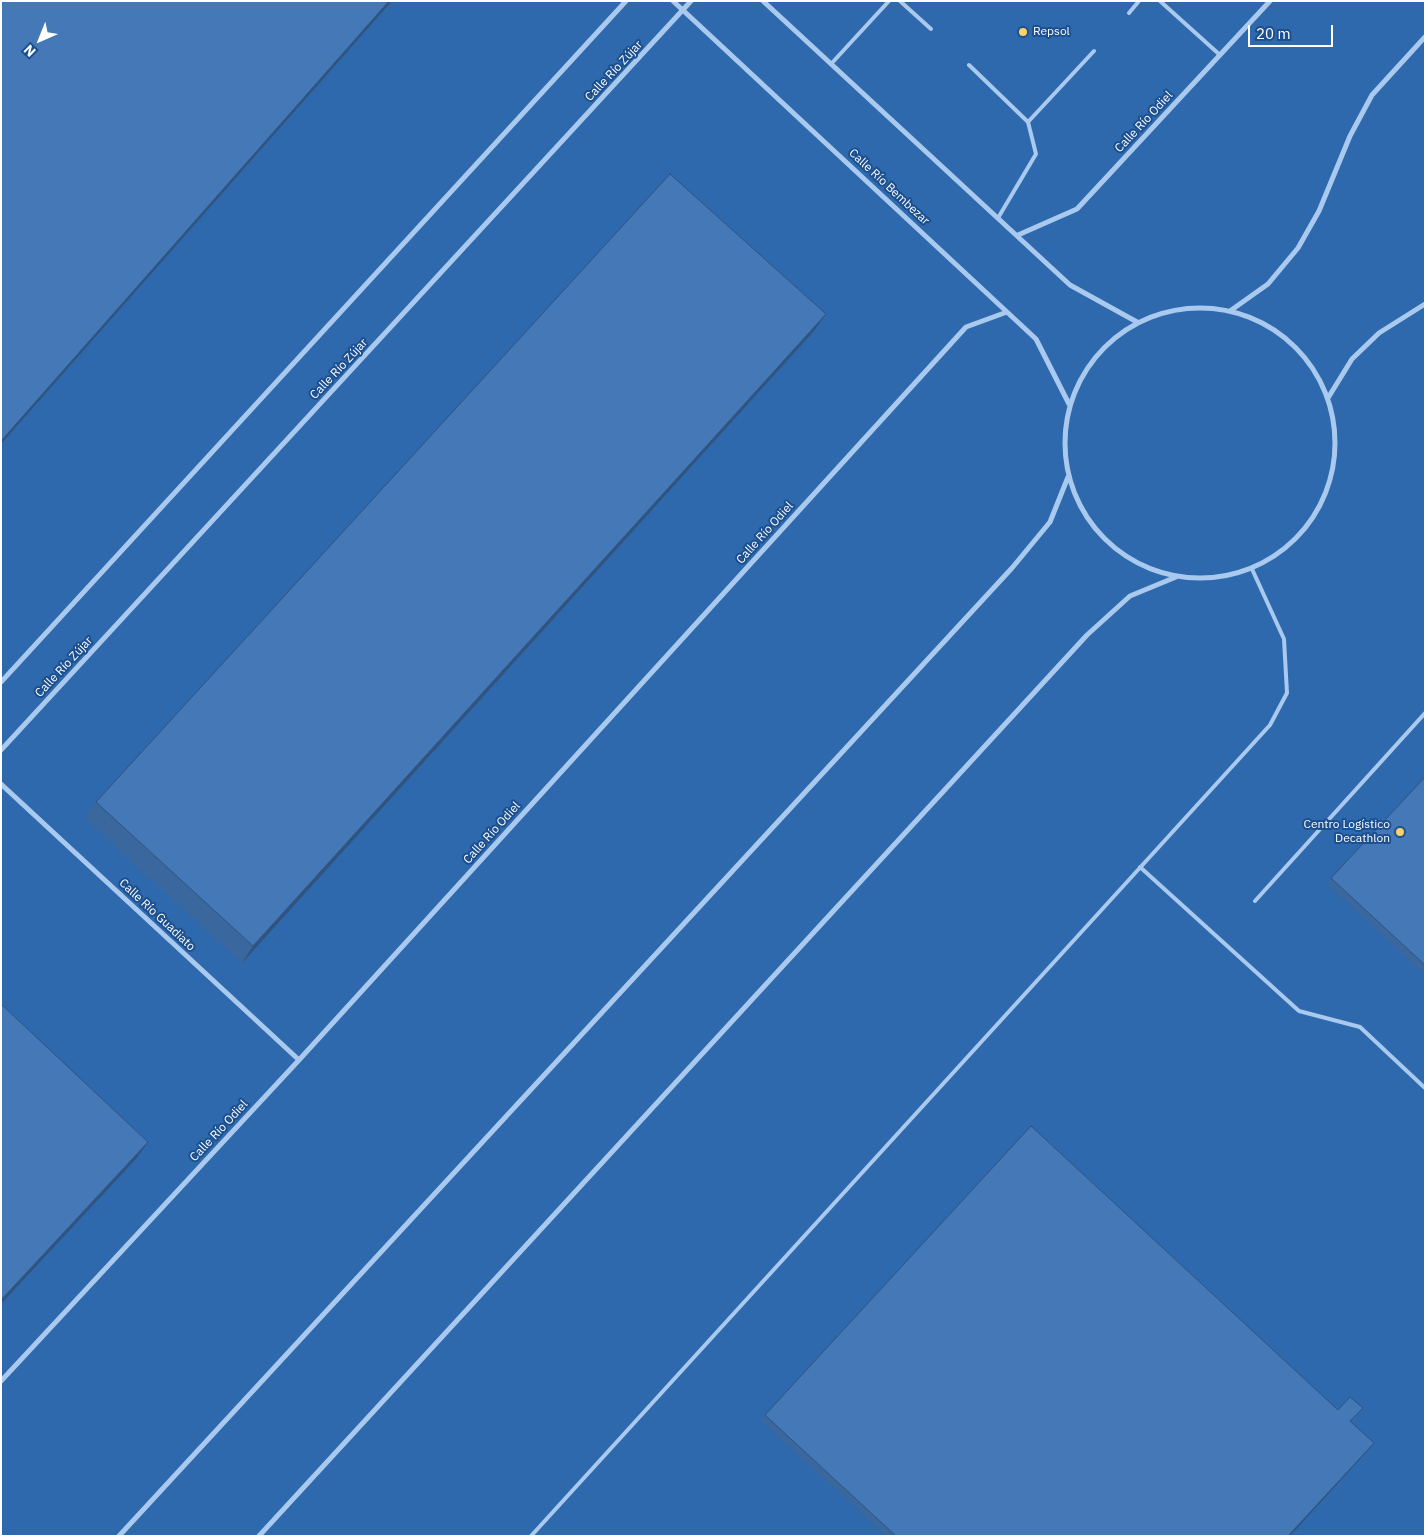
<!DOCTYPE html>
<html>
<head>
<meta charset="utf-8">
<style>
  body { margin:0 }
  #map { position:relative; width:1426px; height:1537px; overflow:hidden; background:#1b4f8f; font-family:"IBM Plex Sans",sans-serif }
  canvas { display:block }
  .frame { position:absolute; inset:0; border:2px solid #fff; pointer-events:none }
  .north { position:absolute; left:15px; top:15px; width:50px; height:50px; -webkit-text-stroke:4px #1b4f8f; paint-order:stroke; rotate:224deg; font-size:14px; font-weight:700; line-height:20px; text-align:center; color:#fff }
  .north::after { content:''; display:block; margin:auto; width:18px; height:22px; background:#fff; clip-path:polygon(50% 0,100% 100%,50% 72%,0 100%) }
  .scale { position:absolute; left:1248px; top:25px; width:85px; height:22px; box-sizing:border-box; border:2px solid #fff; border-top:0; padding-left:6px; font-size:15px; line-height:18px; white-space:nowrap; color:#fff; -webkit-text-stroke:4px #1b4f8f; paint-order:stroke }
</style>
</head>
<body>
<div id="map">
<canvas width="1426" height="1537"></canvas>
<div class="frame"></div>
<div class="north">N</div>
<div class="scale">20 m</div>
</div>
<script>
const ctx = document.querySelector('canvas').getContext('2d');
ctx.lineJoin = 'round';
function fillPath(path, color) { ctx.fillStyle = color; ctx.fill(path, 'evenodd'); }
const poly = rows => new Path2D(rows.map(r => 'M' + r).join(''));
function trace(path, color, width, dash) { ctx.strokeStyle = color; ctx.lineWidth = width; ctx.lineCap = dash ? 'butt' : 'round'; ctx.setLineDash(dash || []); ctx.stroke(path); }
function label(font, color, halo, rows, align = 'center') {
  ctx.font = font + ' "IBM Plex Sans",sans-serif'; ctx.lineWidth = 4; ctx.setLineDash([]); ctx.textBaseline = 'middle'; ctx.strokeStyle = halo; ctx.fillStyle = color; for (const [text, x, y, turn = 0] of rows) {
    ctx.save(); ctx.translate(x, y); ctx.rotate((+turn || 0) * Math.PI / 180); ctx.textAlign = isNaN(turn) ? turn : align; if (halo) ctx.strokeText(text, 0, 0); ctx.fillText(text, 0, 0); ctx.restore();
  }
}
fillPath(poly([
  [1,1,1425,1,1425,1536,1,1536]
]), '#2e69ad');
trace(poly([
  [900,1,931,29],
  [1160,1,1220,55],
  [1129,13,1139,1],
  [831,64,889,1],
  [969,65,1028,122,1036,154,998,218],
  [1028,122,1094,51],
  [1140,867,1299,1011,1360,1027,1425,1088],
  [1255,901,1425,713],
  [531,1536,1270,725,1287,693,1284,639,1252,569]
]), '#a9c9ee', 4);
trace(poly([
  [673,1,1036,339,1069,404],
  [763,1,1070,285,1137,322],
  [1018,235,1077,209,1270,1],
  '1065 443a135 135 0 1 1 270 0a135 135 0 1 1-270 0Z',
  [1230,311,1268,284,1298,248,1319,211,1350,136,1372,95,1425,37],
  [1328,398,1352,359,1379,333,1425,304],
  [1,682,626,1],
  [1,750,691,1],
  [1,784,299,1060],
  [1,1381,299,1060,966,327,1007,312],
  [119,1536,1012,568,1050,522,1068,477],
  [259,1536,1087,635,1130,596,1176,577]
]), '#a9c9ee', 5);
fillPath(poly([
  [826,314,814,331,242,963,84,818,96,802],
  [1425,777,1425,975,1327,884,1331,878],
  [1363,1408,1351,1422,1374,1443,1370,1448,1290,1536,886,1536,761,1421,765,1415,1338,1410]
]), '#3a679d');
fillPath(poly([
  [389,1,392,1,1,444,1,441],
  [826,314,814,331,242,963,253,946],
  [148,1142,136,1159,1,1304,1,1300],
  [1374,1443,1370,1448,1290,1536,1288,1536]
]), '#305480');
const building = poly([
  [1,1,389,1,1,441,1,1],
  [670,174,826,314,253,946,96,802,670,174],
  [1425,777,1425,965,1331,878,1425,777],
  [1,1004,148,1142,1,1300,1,1004],
  [1031,1126,1338,1410,1350,1397,1363,1408,1350,1421,1374,1443,1288,1536,896,1536,765,1415,1031,1126]
]);
fillPath(building, '#4478b7');
trace(building, '#305480', 1);
for (const [x, y, r, color] of [
  [1023,32,5,"#ffd166"],
  [1400,832,5,"#ffd166"]
]) { const dot = new Path2D(); dot.arc(x, y, r, 0, 2 * Math.PI); ctx.fillStyle = color; ctx.fill(dot); trace(dot, '#1b4f8f', 2); }
label('12px', '#fff', '#1b4f8f', [
  ["Repsol",1033,32],
  ["Centro Logístico",1390,825,"right"],
  ["Decathlon",1390,839,"right"]
], 'left');
label('12px', '#fff', '#1b4f8f', [
  ["Calle Río Zújar",614,71,-47],
  ["Calle Río Odiel",1144,122,-47],
  ["Calle Río Bembezar",889,187,43],
  ["Calle Río Zújar",339,369,-47],
  ["Calle Río Odiel",765,533,-48],
  ["Calle Río Zújar",64,667,-47],
  ["Calle Río Odiel",492,833,-48],
  ["Calle Río Guadiato",157,915,43],
  ["Calle Río Odiel",219,1131,-47]
]);
</script>
</body>
</html>
